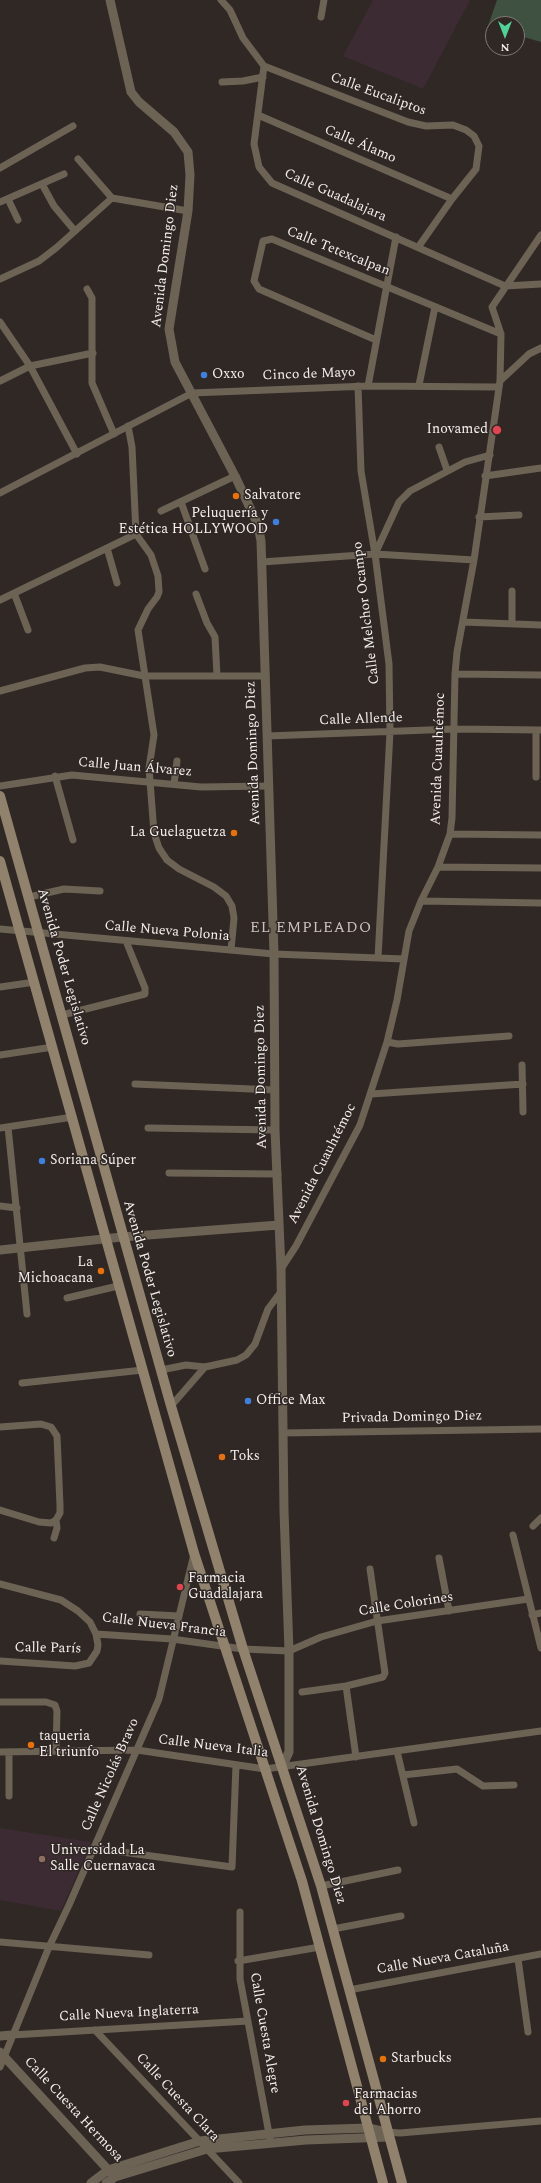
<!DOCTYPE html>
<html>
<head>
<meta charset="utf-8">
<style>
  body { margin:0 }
  #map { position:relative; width:541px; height:2183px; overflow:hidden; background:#302825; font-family:Spectral,serif }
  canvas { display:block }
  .north { position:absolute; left:485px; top:16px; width:40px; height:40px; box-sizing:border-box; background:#302825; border:1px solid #7f7875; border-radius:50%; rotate:180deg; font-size:11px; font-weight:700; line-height:16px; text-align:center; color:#f5f0ee }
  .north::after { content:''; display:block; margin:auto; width:14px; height:18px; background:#51d397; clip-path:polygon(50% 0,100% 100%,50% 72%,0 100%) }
</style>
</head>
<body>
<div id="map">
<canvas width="541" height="2183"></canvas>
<div class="north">N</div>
</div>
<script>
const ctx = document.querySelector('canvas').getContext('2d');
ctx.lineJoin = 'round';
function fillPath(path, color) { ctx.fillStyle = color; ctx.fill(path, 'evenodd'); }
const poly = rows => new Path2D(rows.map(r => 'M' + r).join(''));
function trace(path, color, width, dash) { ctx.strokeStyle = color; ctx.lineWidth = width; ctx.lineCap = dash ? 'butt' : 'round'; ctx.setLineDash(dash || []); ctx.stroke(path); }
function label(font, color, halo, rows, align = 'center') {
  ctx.font = font + ' Spectral,serif'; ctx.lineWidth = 3; ctx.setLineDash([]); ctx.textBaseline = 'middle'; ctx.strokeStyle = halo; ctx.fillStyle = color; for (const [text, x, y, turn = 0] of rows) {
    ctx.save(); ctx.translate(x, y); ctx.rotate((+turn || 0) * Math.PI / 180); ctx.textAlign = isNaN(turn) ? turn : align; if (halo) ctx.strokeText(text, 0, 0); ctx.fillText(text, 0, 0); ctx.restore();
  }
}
fillPath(poly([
  [373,0,470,0,423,89,343,56],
  [0,1828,91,1842,61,1911,0,1900]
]), '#3d2b34');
fillPath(poly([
  [497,0,541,0,541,42,517,35,517,24,493,24,493,28,488,26]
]), '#3f5241');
trace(poly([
  [221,0,230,10,243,38,264,66,254,144,259,167,272,183,505,286,541,284],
  [321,17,324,0],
  [264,66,408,122,426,126,453,125,466,130,474,136,479,146,476,169,452,199,419,246],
  [222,82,243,81,263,77],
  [258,115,452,199],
  [78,159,112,198],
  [0,168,73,126],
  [42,184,54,206,75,231],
  [112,198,188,211],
  [8,199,18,220],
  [0,202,64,174],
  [0,279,39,261,56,248,112,198],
  [87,289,92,298,92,383,114,434],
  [0,322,30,366,77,454],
  [376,340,259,289,254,281,263,241,272,239,501,334],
  [0,381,30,366,93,353],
  [500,381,529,354,541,348],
  [419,385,435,307],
  [358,386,361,471,375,554,389,664,390,732,378,958],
  [368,386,396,237],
  [128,426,132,447,136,534,151,555,158,576,159,592,157,597,148,609,138,630,154,735,149,768,154,833,159,848,167,860,179,869,214,887,226,896,232,906,234,918,231,950],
  [439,447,447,470],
  [485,476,541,468],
  [0,493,192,393,368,386,499,387],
  [181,502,205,569],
  [161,511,235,476],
  [479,517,519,515],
  [107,548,117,583],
  [375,554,399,502,410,491,465,462,490,455],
  [262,562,375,554,474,560],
  [14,593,28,630],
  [196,594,207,623,215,637,217,676],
  [0,600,136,534],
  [463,622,541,625],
  [512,623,512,591],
  [455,674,541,675],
  [0,691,85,668,100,667,144,676,266,676],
  [536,730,536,777],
  [267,736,455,729,541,730],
  [55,776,73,840],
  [174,784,177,761],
  [0,786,72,775,201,787,269,786],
  [450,834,541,835],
  [438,867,541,868],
  [29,897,64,889,100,891],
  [421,901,541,903],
  [0,929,274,954,404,959],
  [0,987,35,982],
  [62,1015,145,994,145,988,126,941],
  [387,1042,398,1044,509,1036],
  [0,1055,53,1047],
  [522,1065,523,1112],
  [135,1084,275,1090],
  [371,1094,523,1084],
  [8,1127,27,1314],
  [0,1128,73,1117],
  [148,1128,275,1130],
  [169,1173,278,1174],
  [0,1206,17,1208],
  [281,1269,296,1246,360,1125,387,1042,397,1000,409,931,421,901,438,867,450,834,452,818,455,674,457,652,474,560,500,381,501,334,492,307,541,235],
  [67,1298,118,1286],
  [161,1370,186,1365,205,1367,237,1360,246,1355,255,1344,268,1309,280,1293],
  [22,1383,143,1370],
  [171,1406,205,1367],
  [0,1427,41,1424,51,1427,57,1436,60,1505,60,1513,56,1520],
  [283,1433,541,1429],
  [0,1510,39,1522,51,1523,56,1520],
  [533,1526,541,1518],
  [513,1535,541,1648],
  [54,1538,57,1528,56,1520],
  [439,1558,449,1611],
  [0,1584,61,1600,78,1611,90,1622,96,1634,98,1645,97,1651,89,1663,75,1666,0,1661],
  [140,1614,179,1616],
  [532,1615,541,1613],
  [96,1634,172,1639,243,1649,289,1651,321,1637,377,1621,528,1599],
  [346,1686,356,1757],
  [302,1692,346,1686,383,1677,385,1673,370,1569],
  [0,1702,46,1702,55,1705,57,1711,56,1751],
  [397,1751,414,1823],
  [0,1752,137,1750,265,1769,541,1731],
  [9,1752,9,1796],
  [403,1775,457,1769,483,1786,514,1785],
  [93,1848,232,1867,236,1765],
  [321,1886,398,1870],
  [240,1912,240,1979,270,2139],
  [333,1929,401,1916],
  [0,1942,149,1955],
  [518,1959,528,2032],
  [238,1961,320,1947],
  [349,1990,541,1954],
  [95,2030,239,2183],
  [12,2035,248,2021],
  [0,2067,49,1947,69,1905,159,1699,194,1554],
  [387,2132,400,2133,541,2121]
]), '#6c6355', 7);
trace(poly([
  [110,0,131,92,139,102,174,132,188,152,190,175,188,211,169,329,175,362,235,476,258,525,261,541,274,954,275,1130,281,1269,284,1511,289,1651,289,1752,282,1767],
  [0,1250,122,1237,279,1225],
  [0,2036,12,2035],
  [0,2052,112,2174],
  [91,2183,108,2170,200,2141,305,2130,368,2128,387,2132],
  [106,2183,115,2177,207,2149,306,2140,389,2137]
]), '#6c6355', 9);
trace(poly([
  [0,796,171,1406,243,1649,321,1886,402,2183],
  [0,861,194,1553,302,1881,383,2183]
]), '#91826d', 10);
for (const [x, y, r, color] of [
  [204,375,4,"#3f7fe0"],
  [497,430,5,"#e0444e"],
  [236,496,4,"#e8710a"],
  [276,522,4,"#3f7fe0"],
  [234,833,4,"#e8710a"],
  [42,1161,4,"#3f7fe0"],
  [101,1271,4,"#e8710a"],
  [248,1401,4,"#3f7fe0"],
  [222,1457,4,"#e8710a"],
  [180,1587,4,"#e0444e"],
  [31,1745,4,"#e8710a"],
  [42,1859,4,"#8d6e63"],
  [383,2059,4,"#e8710a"],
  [346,2103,4,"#e0444e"]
]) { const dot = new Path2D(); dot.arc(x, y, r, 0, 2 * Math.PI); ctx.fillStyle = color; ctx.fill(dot); trace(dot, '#302825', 1.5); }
label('14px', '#f5f0ee', '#302825', [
  ["Calle Eucaliptos",378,95,20],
  ["Calle Álamo",360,145,23],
  ["Calle Guadalajara",335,196,24],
  ["Calle Tetexcalpan",338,252,22],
  ["Avenida Domingo Diez",166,256,-83],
  ["Cinco de Mayo",309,375,-2],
  ["Calle Melchor Ocampo",367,613,-97],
  ["Calle Allende",361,720,-2],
  ["Avenida Domingo Diez",254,753,-92],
  ["Avenida Cuauhtémoc",439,759,-88],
  ["Calle Juan Álvarez",135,768,5],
  ["Calle Nueva Polonia",167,932,5],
  ["Avenida Poder Legislativo",63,967,74],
  ["Avenida Domingo Diez",262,1077,-91],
  ["Avenida Cuauhtémoc",323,1164,-63],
  ["Avenida Poder Legislativo",149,1279,74],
  ["Privada Domingo Diez",412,1418,-1],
  ["Calle Colorines",406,1605,-9],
  ["Calle Nueva Francia",164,1626,7],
  ["Calle París",48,1649,1],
  ["Calle Nueva Italia",213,1747,7],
  ["Calle Nicolás Bravo",111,1775,-66],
  ["Avenida Domingo Diez",320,1835,73],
  ["Calle Nueva Cataluña",443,1959,-10],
  ["Calle Nueva Inglaterra",129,2014,-3],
  ["Calle Cuesta Alegre",264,2033,80],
  ["Calle Cuesta Clara",177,2098,47],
  ["Calle Cuesta Hermosa",73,2110,47]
]);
label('14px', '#f5f0ee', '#302825', [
  ["Oxxo",212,375],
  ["Inovamed",488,430,"right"],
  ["Salvatore",244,496],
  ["Peluquería y",268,514,"right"],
  ["Estética HOLLYWOOD",268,530,"right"],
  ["La Guelaguetza",226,833,"right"],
  ["Soriana Súper",50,1161],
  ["La",93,1263,"right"],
  ["Michoacana",93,1279,"right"],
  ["Office Max",256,1401],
  ["Toks",230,1457],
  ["Farmacia",188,1579],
  ["Guadalajara",188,1595],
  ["taqueria",39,1737],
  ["El triunfo",39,1753],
  ["Universidad La",50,1851],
  ["Salle Cuernavaca",50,1867],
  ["Starbucks",391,2059],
  ["Farmacias",354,2095],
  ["del Ahorro",354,2111]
], 'left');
ctx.letterSpacing = '1px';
label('15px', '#cbc1bd', '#302825', [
  ["EL EMPLEADO",311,929]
]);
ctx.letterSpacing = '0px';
</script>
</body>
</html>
